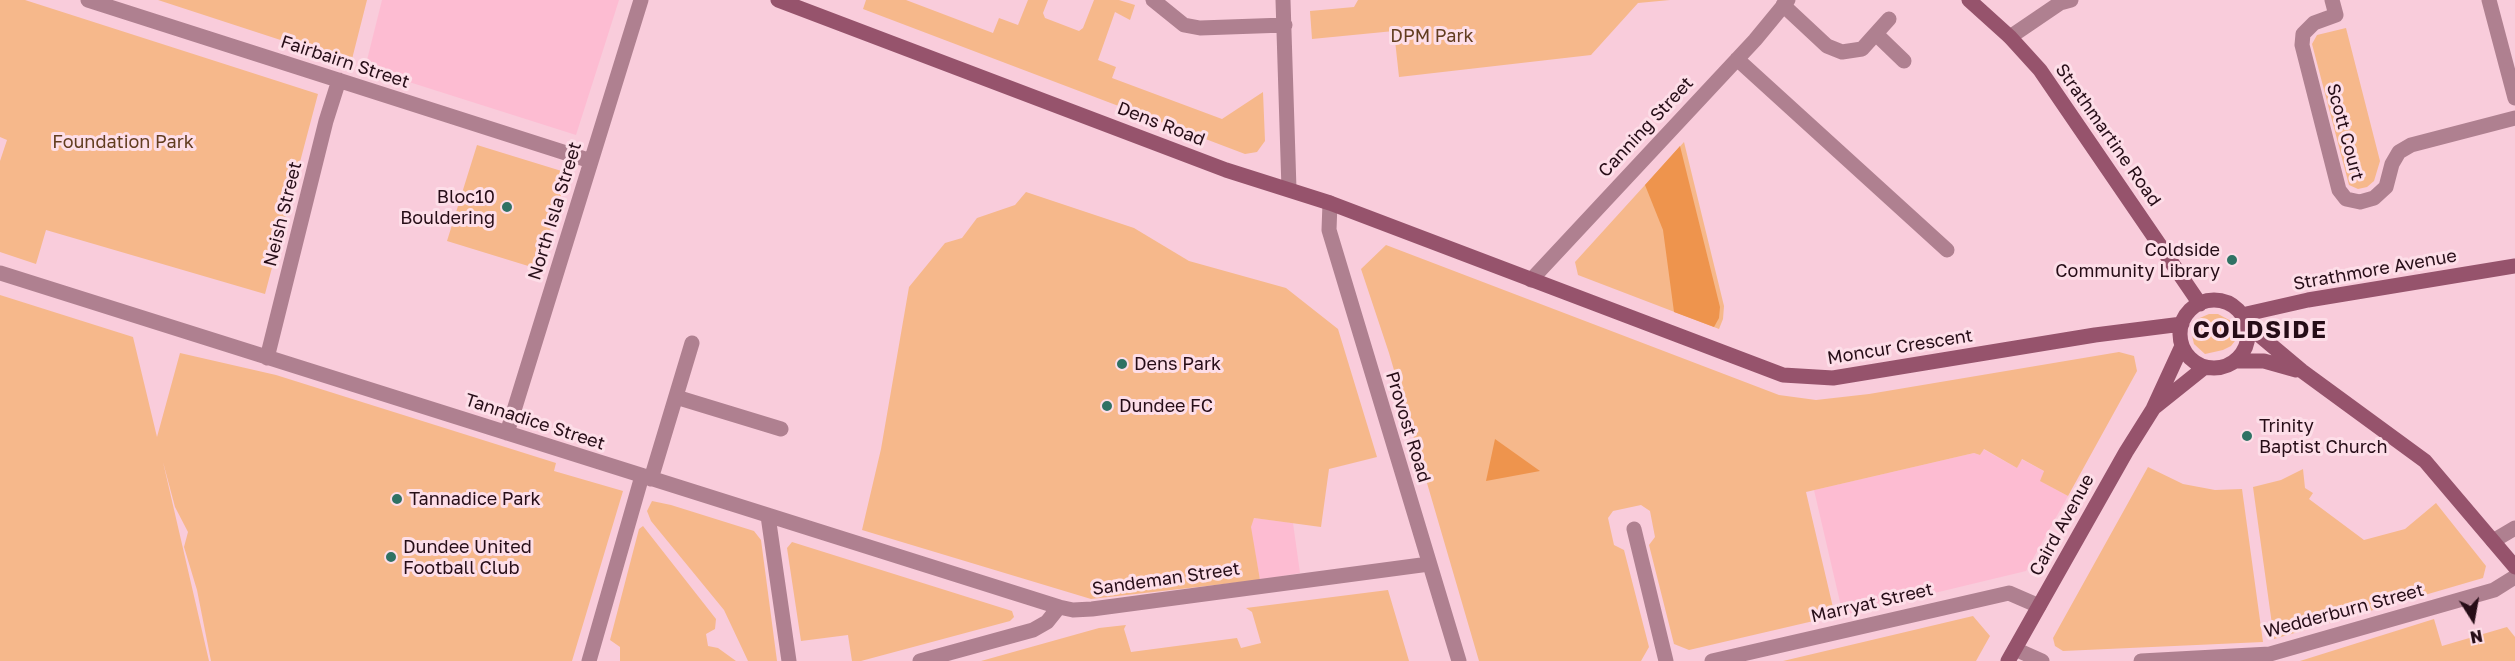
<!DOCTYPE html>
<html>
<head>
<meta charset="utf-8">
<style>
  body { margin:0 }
  #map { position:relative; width:2515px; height:661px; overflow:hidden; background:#f9ccdb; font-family:"Golos Text",sans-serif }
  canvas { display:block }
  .north { position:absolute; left:2443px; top:589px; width:60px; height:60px; -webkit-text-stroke:4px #fddee8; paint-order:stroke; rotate:169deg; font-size:16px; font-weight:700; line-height:24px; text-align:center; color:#260d17 }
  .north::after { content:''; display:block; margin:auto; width:21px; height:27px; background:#260d17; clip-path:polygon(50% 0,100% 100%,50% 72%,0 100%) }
</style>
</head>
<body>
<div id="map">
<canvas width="2515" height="661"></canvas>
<div class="north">N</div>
</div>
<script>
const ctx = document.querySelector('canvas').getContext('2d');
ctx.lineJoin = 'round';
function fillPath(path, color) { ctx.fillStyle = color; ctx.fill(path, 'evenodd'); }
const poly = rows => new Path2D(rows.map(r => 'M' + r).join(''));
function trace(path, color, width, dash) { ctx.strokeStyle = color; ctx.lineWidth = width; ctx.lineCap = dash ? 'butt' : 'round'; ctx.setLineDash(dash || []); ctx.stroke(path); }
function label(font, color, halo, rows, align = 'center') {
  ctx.font = font + ' "Golos Text",sans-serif'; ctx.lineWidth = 6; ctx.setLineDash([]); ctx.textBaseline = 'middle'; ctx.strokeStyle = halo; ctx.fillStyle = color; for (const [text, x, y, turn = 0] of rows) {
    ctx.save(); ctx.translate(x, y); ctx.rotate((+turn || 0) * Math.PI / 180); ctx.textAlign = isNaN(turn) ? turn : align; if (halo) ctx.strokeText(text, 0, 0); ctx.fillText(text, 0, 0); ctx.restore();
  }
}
fillPath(poly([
  [382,0,619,0,576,135,365,68],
  [1983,449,2017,468,2021,459,2044,471,2041,481,2068,496,2026,571,1843,615,1814,490,1974,453,1980,455],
  [1254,518,1293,523,1300,573,1260,580,1250,527]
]), '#fdbcd2');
fillPath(poly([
  [0,0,25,0,318,94,265,294,46,230,36,264,0,252,0,161,7,140,0,137],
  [158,0,367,0,351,63],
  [866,0,906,0,993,33,999,18,1018,25,1028,0,1048,0,1043,13,1045,18,1079,31,1083,28,1094,0,1119,0,1135,5,1130,20,1115,12,1098,60,1116,67,1112,78,1222,119,1263,92,1265,141,1257,152,1245,154,863,9],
  [1358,0,1670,0,1638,3,1591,55,1399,77,1394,31,1312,39,1310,11,1354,7],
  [2346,28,2380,161,2374,181,2367,187,2358,189,2349,185,2312,44,2317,35],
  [1684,142,1724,306,1723,319,1719,329,1578,275,1575,262],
  [477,145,568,173,538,269,447,241],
  [1026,192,1134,228,1189,261,1286,288,1338,329,1377,457,1329,469,1321,527,1254,518,1251,527,1260,580,1091,599,862,530,881,449,909,287,945,243,962,238,977,218,1015,205],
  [1386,245,1779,395,1816,400,1869,394,2119,352,2134,356,2137,371,2068,496,2040,481,2044,471,2022,459,2017,468,1984,449,1980,455,1974,453,1806,492,1835,616,1689,650,1674,644,1649,545,1655,537,1650,511,1641,505,1613,511,1608,518,1614,545,1624,550,1649,647,1641,661,1479,661,1389,353,1361,269],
  [0,295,133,337,157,437,180,353,276,375,556,463,554,471,623,491,572,661,211,661,197,590,184,547,188,532,175,507,163,462,209,661,0,661],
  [2209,314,2218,314,2231,321,2236,328,2238,337,2231,346,2223,350,2205,354,2194,344,2191,331,2195,320],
  [2148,467,2183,484,2215,490,2242,489,2263,642,2063,651,2055,646,2053,638],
  [2303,469,2305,488,2313,493,2309,499,2364,540,2405,529,2436,503,2486,566,2483,578,2274,639,2253,487,2281,480],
  [652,501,671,505,754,531,761,540,777,661,748,661,724,610,651,521,647,511],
  [643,526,716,619,715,629,706,634,708,646,718,648,736,661,620,661,620,647,610,640,639,529],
  [792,542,1012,611,1014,617,1010,621,861,661,852,661,848,635,801,641,787,548],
  [1388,590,1409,661,981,661,1099,628,1126,625,1124,629,1131,652,1237,638,1241,648,1261,643,1252,612,1246,608],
  [1973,616,1990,636,1976,661,1783,661],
  [2434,619,2442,646,2507,627,2515,637,2515,661,2300,661]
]), '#f6b88b');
fillPath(poly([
  [1680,146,1720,307,1719,318,1714,327,1674,312,1663,230,1645,185],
  [1495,439,1540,471,1486,481]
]), '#ee944d');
trace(poly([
  [88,0,591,161],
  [1153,0,1184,25,1200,28,1285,25],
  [1283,0,1289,189],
  [2332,0,2336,15,2314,23,2303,34,2302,45,2339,190,2346,199,2360,202,2374,198,2386,187,2392,164,2399,152,2411,145,2515,118],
  [2489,0,2515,98],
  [1783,5,1827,46,1842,52,1862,49,1889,19],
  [1876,34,1904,61],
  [2010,37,2060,3,2071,0],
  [1737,59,1947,250],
  [1330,203,1329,230,1459,661],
  [0,273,1059,607],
  [1531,280,1755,40,1788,0],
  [267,358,326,121,339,80],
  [676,397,781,429],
  [507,433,641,0],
  [651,479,692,343],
  [768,516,789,661],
  [1634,529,1666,661],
  [2493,541,2515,528],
  [2015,649,2042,661],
  [589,661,642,476],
  [920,661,1033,630,1047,622,1059,607,1073,610,1092,609,1429,564],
  [1712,661,2009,593,2039,606],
  [2141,661,2270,654,2494,590,2515,577]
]), '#af8090', 15);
trace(poly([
  [778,0,1226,170,1330,203,1783,375,1833,378,2095,335,2182,324],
  [1969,0,2010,37,2040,70,2200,304],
  '2180 334a34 34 0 1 1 68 0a34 34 0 1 1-68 0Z',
  [2242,315,2308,300,2515,266],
  [2246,324,2302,371,2425,461,2515,567],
  [2235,361,2264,361,2296,370],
  [2155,407,2205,367],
  [2008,661,2126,452,2153,409,2182,346]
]), '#96536c', 15);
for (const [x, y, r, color] of [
  [507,207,6,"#2f7264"],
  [2232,260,6,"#2f7264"],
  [1122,364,6,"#2f7264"],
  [1107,406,6,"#2f7264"],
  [2247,436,6,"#2f7264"],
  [397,499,6,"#2f7264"],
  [391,557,6,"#2f7264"]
]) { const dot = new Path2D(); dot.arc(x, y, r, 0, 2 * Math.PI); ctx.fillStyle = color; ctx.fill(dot); trace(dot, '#fddee8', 2); }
label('18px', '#623d20', '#fddee8', [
  ["DPM Park",1432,36],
  ["Foundation Park",123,142]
]);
label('18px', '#260d17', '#fddee8', [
  ["Fairbairn Street",345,62,18],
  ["Dens Road",1161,124,21],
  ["Canning Street",1646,127,-47],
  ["Scott Court",2345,132,75],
  ["Strathmartine Road",2108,135,55],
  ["North Isla Street",555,211,-73],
  ["Neish Street",283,214,-76],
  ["Strathmore Avenue",2375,270,-10],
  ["Moncur Crescent",1900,347,-9],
  ["Tannadice Street",535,422,18],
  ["Provost Road",1408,427,73],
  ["Caird Avenue",2062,525,-61],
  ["Sandeman Street",1166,579,-8],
  ["Marryat Street",1872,603,-13],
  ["Wedderburn Street",2344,611,-15]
]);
label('18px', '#260d17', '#fddee8', [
  ["Bloc10",495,197,"right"],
  ["Bouldering",495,218,"right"],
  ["Coldside",2220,250,"right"],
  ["Community Library",2220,271,"right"],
  ["Dens Park",1134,364],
  ["Dundee FC",1119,406],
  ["Trinity",2259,426],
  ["Baptist Church",2259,447],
  ["Tannadice Park",409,499],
  ["Dundee United",403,547],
  ["Football Club",403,568]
], 'left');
ctx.letterSpacing = '1.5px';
label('bold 24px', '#260d17', '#fddee8', [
  ["COLDSIDE",2260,330]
]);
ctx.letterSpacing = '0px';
</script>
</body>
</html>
